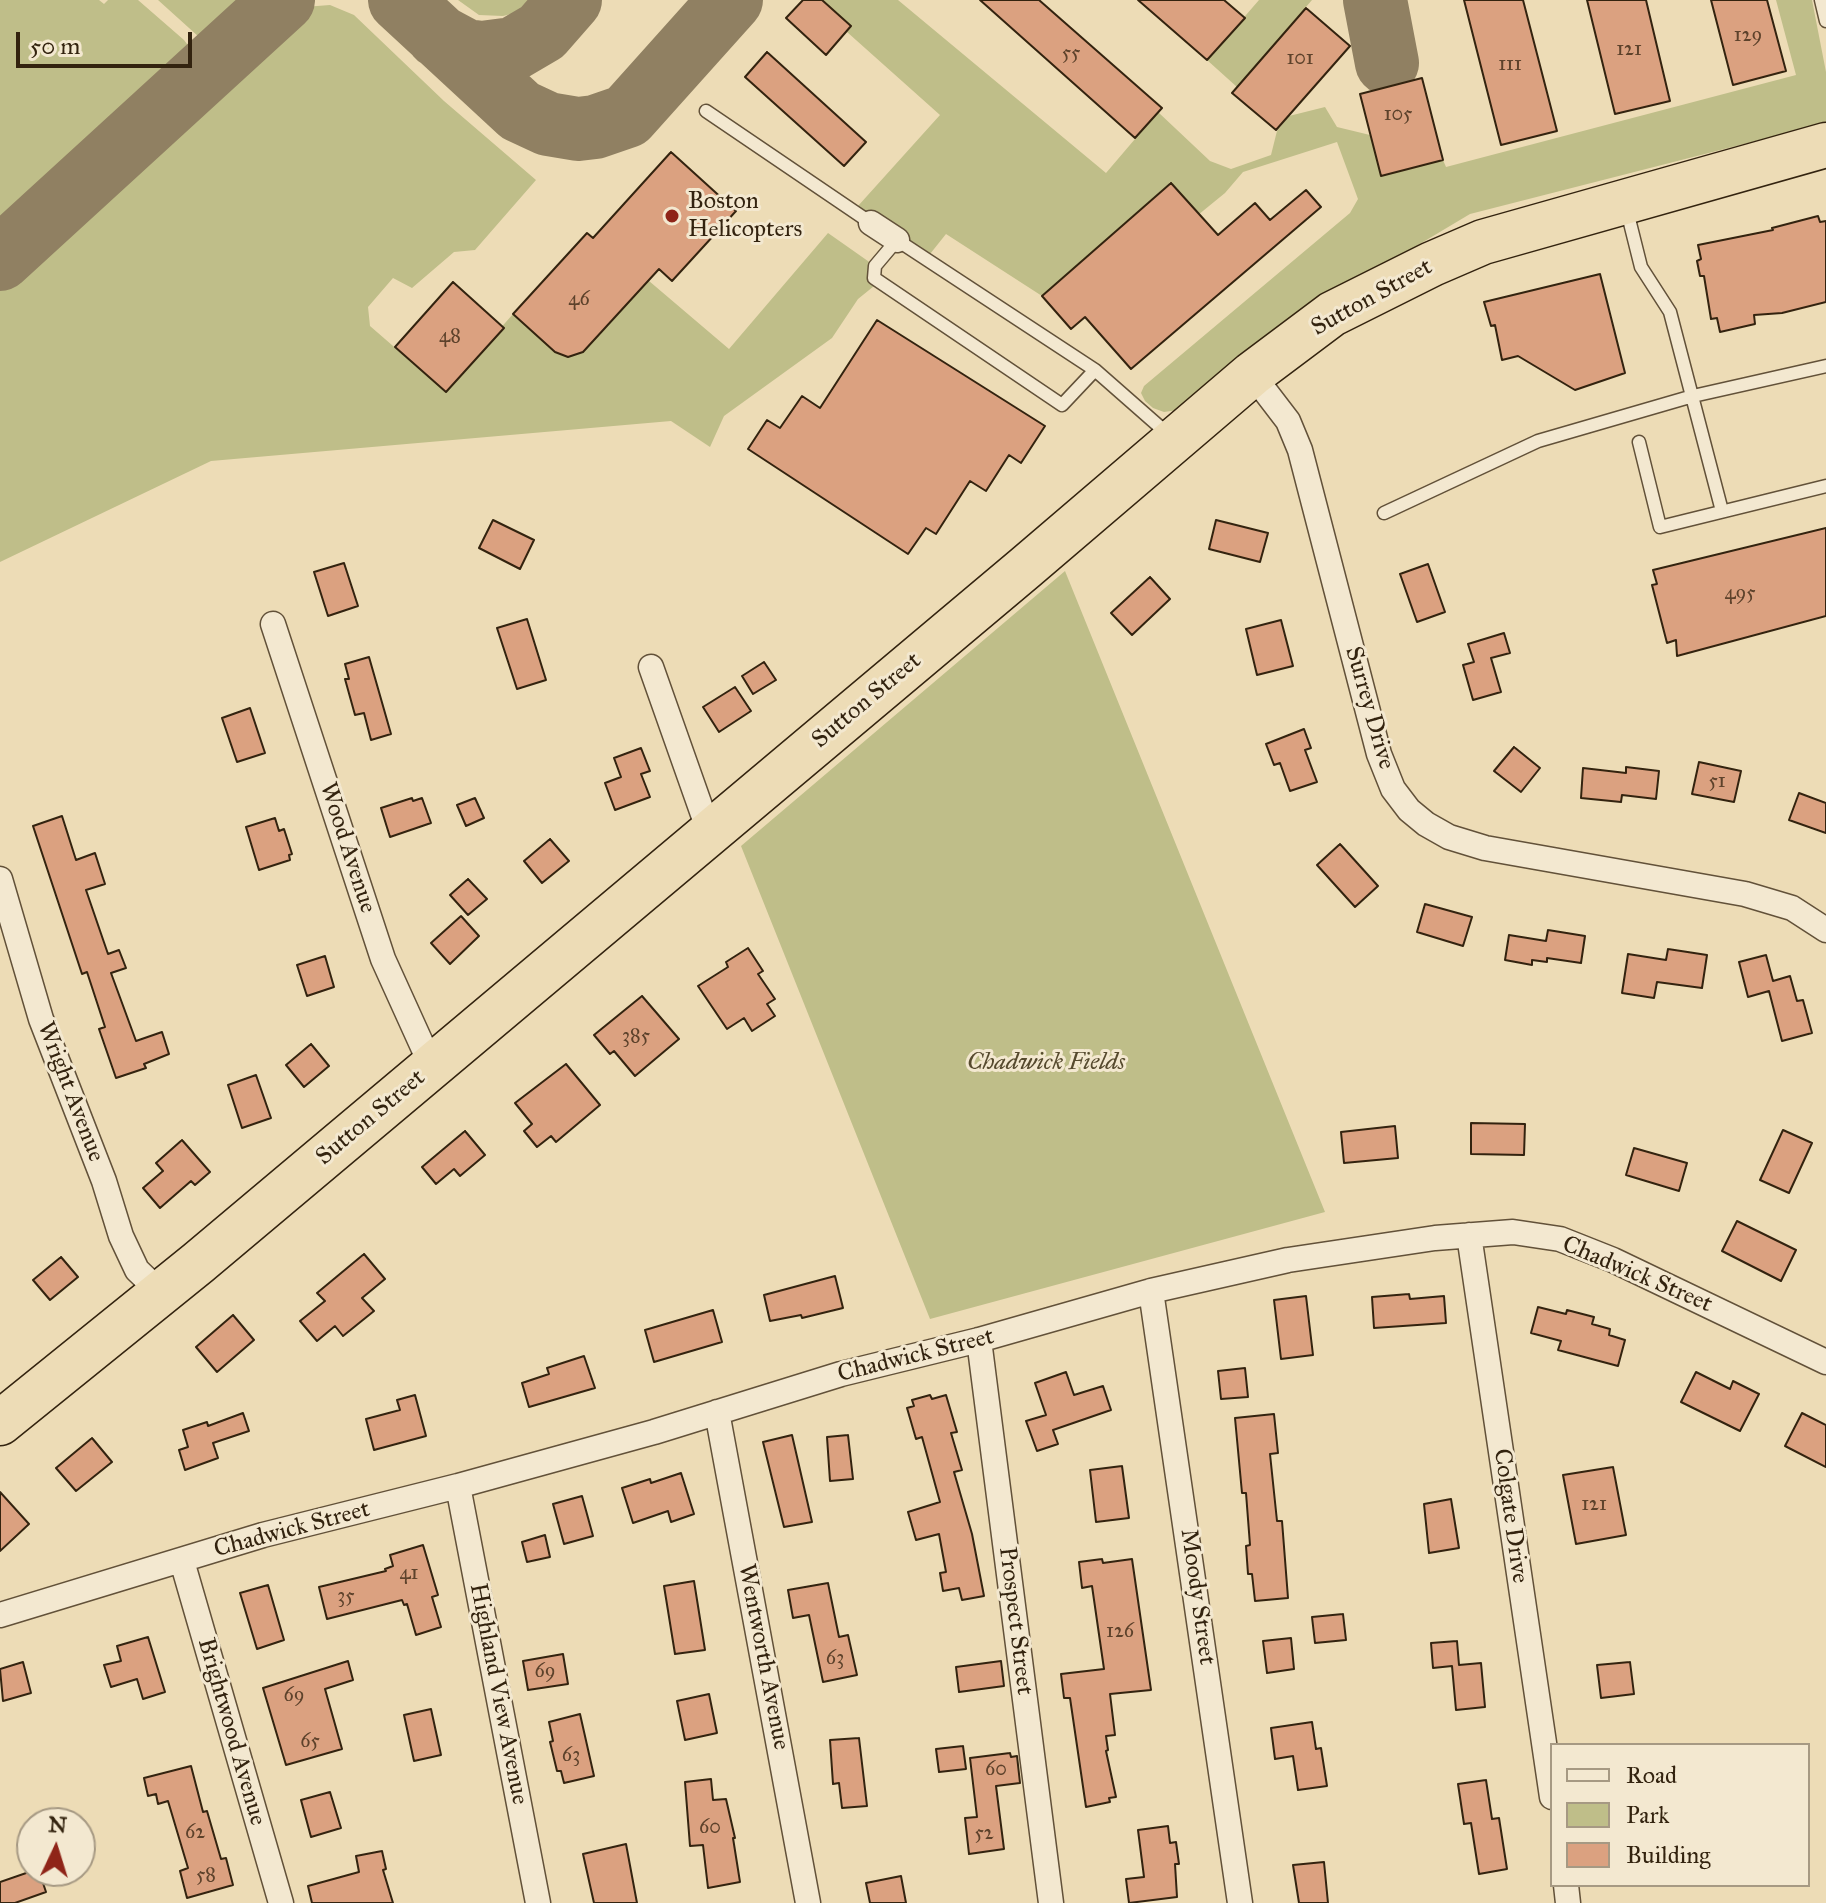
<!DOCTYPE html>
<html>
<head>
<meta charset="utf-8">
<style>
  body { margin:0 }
  #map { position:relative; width:1826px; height:1903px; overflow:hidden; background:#eddcb6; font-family:"IM FELL Great Primer",serif }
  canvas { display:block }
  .legend { position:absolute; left:1550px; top:1743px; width:260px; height:144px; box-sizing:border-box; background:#f3e8d0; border:2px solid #a69983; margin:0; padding:10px 14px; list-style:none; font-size:24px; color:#33230f }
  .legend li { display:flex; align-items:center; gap:16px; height:40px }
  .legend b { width:40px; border:2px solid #a69983 }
  .north { position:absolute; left:16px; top:1807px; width:80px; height:80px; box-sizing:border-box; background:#f3e8d0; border:2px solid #a69983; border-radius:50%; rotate:4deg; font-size:22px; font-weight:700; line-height:32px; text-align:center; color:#33230f }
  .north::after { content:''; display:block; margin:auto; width:28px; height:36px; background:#8f2418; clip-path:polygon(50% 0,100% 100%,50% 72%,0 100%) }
  .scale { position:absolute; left:16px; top:32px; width:176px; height:36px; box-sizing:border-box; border:4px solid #33230f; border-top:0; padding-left:10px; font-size:24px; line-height:28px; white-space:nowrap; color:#33230f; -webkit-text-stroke:6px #f3e8d0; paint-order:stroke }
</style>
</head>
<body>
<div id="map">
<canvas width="1826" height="1903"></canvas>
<ul class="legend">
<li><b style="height:10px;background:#f3e8d0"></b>Road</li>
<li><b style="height:22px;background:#bfbe89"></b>Park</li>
<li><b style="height:22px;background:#dba180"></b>Building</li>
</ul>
<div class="north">N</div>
<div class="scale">50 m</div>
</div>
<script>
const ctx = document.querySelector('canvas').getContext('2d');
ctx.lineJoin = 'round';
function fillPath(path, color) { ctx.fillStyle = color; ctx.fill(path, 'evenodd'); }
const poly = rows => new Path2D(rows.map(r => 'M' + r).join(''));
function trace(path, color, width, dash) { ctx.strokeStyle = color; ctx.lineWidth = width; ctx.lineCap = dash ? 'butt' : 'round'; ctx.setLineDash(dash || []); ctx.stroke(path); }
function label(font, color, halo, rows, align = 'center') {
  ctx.font = font + ' "IM FELL Great Primer",serif'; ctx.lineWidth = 6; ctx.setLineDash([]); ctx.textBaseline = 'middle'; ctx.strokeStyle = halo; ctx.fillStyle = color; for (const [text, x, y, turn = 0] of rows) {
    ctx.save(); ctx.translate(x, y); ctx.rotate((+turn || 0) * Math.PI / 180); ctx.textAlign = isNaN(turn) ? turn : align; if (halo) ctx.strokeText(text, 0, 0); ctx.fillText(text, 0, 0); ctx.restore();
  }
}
fillPath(poly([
  [0,0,99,0,104,4,108,0,138,0,184,40,193,52,0,231],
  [158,0,252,0,210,39,206,40,199,37],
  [458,0,533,0,519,12,503,16,479,15],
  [821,0,898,0,1106,173,1158,112,1210,161,1231,169,1271,155,1277,131,1289,116,1325,107,1337,127,1370,135,1381,176,1443,160,1446,167,1796,75,1776,0,1812,0,1826,72,1826,123,1470,214,1299,316,1178,410,1164,412,1153,408,1145,401,1141,393,1144,386,1350,213,1358,199,1337,142,1243,172,1225,193,1198,215,1170,183,1042,296,946,234,926,259,897,240,858,206,940,115,847,32,851,26],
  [1259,0,1312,0,1237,87,1207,60],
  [330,5,354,15,444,101,536,180,475,250,454,252,412,288,393,278,368,307,370,326,445,391,513,314,555,352,568,357,583,352,644,286,642,275,729,349,828,233,875,266,879,282,858,299,832,338,724,416,710,447,671,421,211,461,0,562,0,282,286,19,304,7],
  [1065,571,1325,1212,930,1319,741,846]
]), '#bfbe89');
trace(poly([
  [400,0,520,111,548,124,578,129,595,127,627,116,731,0],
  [1375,0,1387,63],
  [438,36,466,51,482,53,513,49,542,32,570,0],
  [0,259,283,0]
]), '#908062', 64);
const building = poly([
  [803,0,822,0,851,26,826,55,786,18,803,0],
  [980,0,1039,0,1162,108,1135,138,980,0],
  [1138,0,1224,0,1245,18,1207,60,1138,0],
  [1464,0,1523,0,1557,131,1501,145,1464,0],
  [1587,0,1646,0,1670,101,1615,114,1587,0],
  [1711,0,1767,0,1786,71,1733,85,1711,0],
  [1306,8,1350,46,1276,130,1232,93,1306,8],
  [767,52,866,142,844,166,745,77,767,52],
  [1422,78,1443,160,1381,176,1360,94,1422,78],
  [671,152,736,211,672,281,659,269,583,352,568,357,555,352,513,314,587,233,593,238,671,152],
  [1171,183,1218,235,1255,203,1270,220,1306,190,1321,207,1131,369,1085,317,1071,329,1042,296,1171,183],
  [1818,216,1820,222,1826,221,1826,302,1782,313,1754,315,1755,324,1720,332,1717,318,1711,319,1704,276,1700,276,1697,261,1701,259,1698,245,1773,230,1772,228,1818,216],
  [1600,274,1625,373,1575,390,1518,356,1502,360,1495,325,1491,326,1484,302,1600,274],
  [453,282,504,328,446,392,395,347,453,282],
  [877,320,1045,426,1021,463,1009,455,986,491,970,481,936,534,926,528,908,554,748,449,767,420,780,428,802,396,820,408,877,320],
  [493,520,534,540,520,569,479,548,493,520],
  [1216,520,1268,533,1260,562,1209,549,1216,520],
  [1826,528,1826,616,1677,656,1676,640,1667,643,1652,585,1657,584,1653,570,1826,528],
  [344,563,358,606,328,616,314,572,344,563],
  [1428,564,1445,612,1417,622,1400,574,1428,564],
  [1150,577,1170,599,1132,635,1111,613,1150,577],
  [527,619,546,680,517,689,497,628,527,619],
  [1281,620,1293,666,1257,675,1246,629,1281,620],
  [1504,633,1510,653,1491,658,1501,692,1473,700,1463,665,1474,662,1468,644,1504,633],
  [369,657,391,734,371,740,364,713,355,715,345,679,349,679,345,664,369,657],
  [764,662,776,680,753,694,742,676,764,662],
  [735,687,751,711,719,732,703,707,735,687],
  [250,708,265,753,237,762,222,718,250,708],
  [1304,729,1311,748,1305,750,1317,782,1290,791,1280,763,1274,765,1266,744,1304,729],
  [1514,747,1540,768,1521,792,1494,771,1514,747],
  [641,748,650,771,641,774,650,797,615,810,605,783,621,777,614,758,641,748],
  [1699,762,1741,771,1734,802,1692,794,1699,762],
  [1626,767,1659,771,1656,799,1622,795,1621,802,1581,798,1583,768,1626,773,1626,767],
  [1799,793,1826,803,1826,833,1789,820,1799,793],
  [412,798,413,801,422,798,431,823,390,837,381,808,412,798],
  [475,798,484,818,466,826,457,805,475,798],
  [62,816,76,860,95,853,105,884,86,890,108,954,119,950,126,968,111,973,136,1041,162,1032,169,1054,144,1064,146,1068,116,1078,99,1029,105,1027,87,972,82,974,33,826,62,816],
  [275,818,279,831,284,829,292,854,289,855,290,860,259,870,246,827,275,818],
  [550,839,569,861,542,883,524,861,550,839],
  [1340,844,1378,886,1355,907,1317,865,1340,844],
  [468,879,487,899,468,915,450,895,468,879],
  [1425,904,1472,917,1463,946,1417,932,1425,904],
  [461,916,479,936,450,964,431,943,461,916],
  [1548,930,1585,936,1581,963,1547,958,1547,962,1532,960,1532,965,1505,960,1509,935,1546,941,1548,930],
  [748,948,763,971,758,974,775,999,767,1004,775,1016,752,1031,744,1018,727,1029,698,986,728,967,726,962,748,948],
  [1668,949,1707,955,1702,988,1657,982,1654,998,1622,993,1628,954,1666,960,1668,949],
  [1766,955,1773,981,1790,976,1797,1001,1803,1000,1812,1033,1782,1041,1769,991,1748,997,1739,962,1766,955],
  [325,956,334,987,307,996,297,965,325,956],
  [642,996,679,1039,635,1076,614,1051,610,1054,594,1035,642,996],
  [311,1044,329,1066,304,1087,286,1065,311,1044],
  [566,1064,600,1105,556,1142,551,1136,537,1147,524,1131,532,1124,515,1103,566,1064],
  [256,1075,271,1118,242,1128,228,1085,256,1075],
  [1471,1123,1525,1124,1524,1155,1471,1154,1471,1123],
  [1395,1126,1398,1158,1344,1163,1341,1132,1395,1126],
  [1783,1130,1812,1143,1789,1193,1760,1180,1783,1130],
  [465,1131,485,1155,460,1176,454,1169,436,1184,422,1167,465,1131],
  [182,1140,210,1172,195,1185,191,1181,160,1208,143,1188,163,1171,156,1163,182,1140],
  [1634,1148,1687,1163,1679,1191,1626,1175,1634,1148],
  [1737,1221,1796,1250,1781,1281,1722,1251,1737,1221],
  [364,1254,385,1279,362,1298,374,1311,343,1336,335,1326,317,1341,300,1321,325,1301,317,1293,364,1254],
  [61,1257,78,1277,50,1300,33,1280,61,1257],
  [835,1276,843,1308,802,1318,801,1315,770,1321,764,1295,835,1276],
  [1409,1294,1410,1299,1444,1296,1446,1323,1374,1328,1372,1297,1409,1294],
  [1306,1296,1313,1355,1281,1359,1274,1300,1306,1296],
  [1538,1307,1566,1314,1567,1310,1594,1317,1592,1324,1610,1329,1609,1335,1625,1340,1618,1366,1558,1350,1561,1341,1531,1333,1538,1307],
  [713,1310,722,1342,654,1362,645,1330,713,1310],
  [233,1315,254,1340,217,1372,196,1347,233,1315],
  [584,1356,595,1388,529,1407,522,1383,549,1374,547,1368,584,1356],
  [1245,1368,1248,1397,1221,1399,1218,1371,1245,1368],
  [1066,1372,1074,1395,1103,1386,1111,1410,1053,1430,1058,1444,1037,1451,1026,1421,1046,1415,1035,1383,1066,1372],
  [1696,1372,1730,1389,1733,1381,1759,1394,1740,1431,1681,1402,1696,1372],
  [415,1395,426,1436,374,1450,366,1419,400,1410,397,1400,415,1395],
  [930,1395,932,1399,946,1395,957,1432,951,1433,962,1470,954,1472,972,1534,984,1596,962,1600,959,1588,943,1591,940,1573,946,1572,939,1534,916,1540,908,1512,940,1502,922,1437,916,1439,907,1408,914,1406,912,1400,930,1395],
  [243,1413,249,1431,213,1443,218,1458,185,1470,179,1450,188,1447,183,1430,207,1422,208,1426,243,1413],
  [1802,1413,1826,1425,1826,1467,1785,1446,1802,1413],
  [1274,1414,1278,1453,1270,1454,1277,1521,1282,1521,1288,1598,1255,1601,1252,1574,1248,1574,1246,1546,1250,1545,1246,1493,1242,1493,1235,1418,1274,1414],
  [792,1435,812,1522,784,1527,763,1442,792,1435],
  [848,1435,853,1479,830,1481,827,1437,848,1435],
  [92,1438,112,1462,76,1491,56,1468,92,1438],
  [1122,1466,1129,1518,1096,1522,1090,1470,1122,1466],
  [1613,1467,1626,1535,1576,1544,1563,1475,1613,1467],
  [681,1473,694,1514,671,1522,668,1511,633,1523,622,1488,650,1479,651,1483,681,1473],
  [0,1492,29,1524,0,1551,0,1492],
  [582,1496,593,1536,564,1544,553,1504,582,1496],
  [1451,1499,1459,1548,1429,1553,1424,1504,1451,1499],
  [545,1535,550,1557,527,1562,522,1542,545,1535],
  [423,1545,438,1595,432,1597,441,1627,416,1635,407,1604,404,1605,402,1600,327,1619,319,1587,386,1571,385,1569,393,1566,390,1555,423,1545],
  [1102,1559,1103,1563,1132,1559,1151,1690,1110,1694,1115,1735,1106,1736,1108,1750,1106,1751,1116,1797,1109,1798,1110,1802,1086,1807,1070,1698,1064,1698,1061,1674,1104,1669,1092,1586,1082,1588,1079,1562,1102,1559],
  [694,1581,705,1650,675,1654,664,1586,694,1581],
  [828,1583,839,1637,848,1635,857,1675,823,1682,809,1615,793,1618,788,1590,828,1583],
  [268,1585,284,1640,257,1649,240,1593,268,1585],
  [1343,1614,1346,1640,1315,1643,1312,1617,1343,1614],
  [148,1637,165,1692,143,1699,137,1679,111,1687,104,1665,121,1661,117,1646,148,1637],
  [1291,1638,1294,1669,1267,1673,1263,1641,1291,1638],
  [1457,1641,1459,1665,1481,1663,1485,1707,1456,1710,1452,1666,1433,1668,1431,1643,1457,1641],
  [563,1654,568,1684,528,1690,523,1661,563,1654],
  [348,1661,353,1680,325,1689,342,1749,286,1765,263,1688,348,1661],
  [1001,1661,1004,1686,959,1692,956,1667,1001,1661],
  [23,1662,31,1693,3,1701,0,1669,23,1662],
  [1630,1662,1634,1694,1601,1698,1597,1665,1630,1662],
  [709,1694,717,1733,685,1740,677,1701,709,1694],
  [431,1709,441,1755,414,1761,404,1715,431,1709],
  [580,1714,594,1776,564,1783,561,1771,557,1771,550,1742,553,1741,549,1722,580,1714],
  [1312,1722,1316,1749,1321,1748,1327,1786,1298,1790,1293,1756,1275,1759,1271,1728,1312,1722],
  [859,1738,867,1806,842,1808,839,1783,833,1784,830,1740,859,1738],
  [963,1746,966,1769,939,1772,936,1749,963,1746],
  [1010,1753,1011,1757,1017,1756,1020,1783,996,1786,1004,1849,969,1854,965,1818,977,1817,970,1758,1010,1753],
  [191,1766,203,1812,207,1811,221,1859,226,1858,233,1885,187,1898,180,1871,188,1868,168,1801,158,1804,156,1794,148,1796,144,1778,191,1766],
  [711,1779,713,1800,726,1799,735,1838,733,1838,740,1882,708,1888,703,1845,690,1846,685,1782,711,1779],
  [1486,1780,1492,1819,1499,1818,1507,1869,1479,1874,1471,1823,1464,1824,1458,1784,1486,1780],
  [330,1792,341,1828,311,1837,301,1800,330,1792],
  [1168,1826,1170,1843,1176,1842,1179,1864,1175,1864,1177,1897,1129,1903,1126,1879,1144,1877,1138,1830,1168,1826],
  [626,1844,637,1903,594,1903,583,1854,626,1844],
  [382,1851,386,1869,383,1870,393,1903,312,1903,308,1886,359,1872,356,1856,382,1851],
  [1324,1862,1328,1903,1299,1903,1293,1865,1324,1862],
  [32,1871,39,1871,46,1892,15,1903,0,1903,0,1882,32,1871],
  [901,1876,906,1903,870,1903,866,1883,901,1876]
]);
fillPath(building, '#dba180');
trace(building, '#33230f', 2);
const lane = poly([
  [1821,0,1826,21],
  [706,111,871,223],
  [1626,207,1641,267,1670,312,1722,511],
  [1095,370,1062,405,874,278,875,266,897,240,1095,370,1169,435],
  [1639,442,1660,527,1826,486],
  [1384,513,1538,441,1693,396,1826,366]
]);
const street = poly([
  [871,223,897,240],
  [1252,374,1288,421,1300,450,1379,754,1393,789,1409,810,1426,824,1449,837,1485,848,1745,894,1792,908,1826,930],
  [273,624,383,959,432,1067],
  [651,667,710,834],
  [0,879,41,1019,104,1181,121,1236,137,1270,161,1293],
  [1469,1235,1552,1797],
  [1151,1291,1240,1903],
  [979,1340,1051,1903],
  [717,1412,808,1903],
  [458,1486,538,1903],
  [182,1561,281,1903],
  [0,1615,263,1535,458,1486,654,1432,841,1374,979,1340,1151,1291,1288,1260,1435,1238,1513,1232,1560,1239,1613,1260,1826,1362],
  [1566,1885,1568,1903]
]);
const highway = poly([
  [0,1423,198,1263,1025,568,1252,374,1332,314,1432,264,1483,242,1826,145]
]);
trace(lane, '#625139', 15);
trace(street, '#625139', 27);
trace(highway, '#33230f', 47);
trace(lane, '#f3e8d0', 12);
trace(street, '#f3e8d0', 24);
trace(highway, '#eddcb6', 44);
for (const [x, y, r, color] of [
  [672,216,8,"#8f2418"]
]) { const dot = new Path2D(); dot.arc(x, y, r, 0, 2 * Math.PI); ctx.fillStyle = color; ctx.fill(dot); trace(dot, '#f3e8d0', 3); }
label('20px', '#5d422b', null, [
  ["129",1748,36],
  ["121",1629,50],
  ["55",1071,54],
  ["101",1300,59],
  ["111",1510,65],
  ["105",1398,115],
  ["46",579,300],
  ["48",450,337],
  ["495",1740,594],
  ["51",1717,782],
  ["385",636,1037],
  ["121",1594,1505],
  ["41",409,1574],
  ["35",346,1597],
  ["126",1120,1632],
  ["63",835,1659],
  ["69",545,1672],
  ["69",294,1696],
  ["65",310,1742],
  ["63",571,1756],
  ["60",996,1770],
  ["60",710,1828],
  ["62",195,1833],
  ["52",984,1834],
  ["58",206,1876]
]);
label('24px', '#33230f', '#f3e8d0', [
  ["Boston",688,202],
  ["Helicopters",688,230]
], 'left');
label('24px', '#33230f', '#f3e8d0', [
  ["Sutton Street",1372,298,-29],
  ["Sutton Street",867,701,-40],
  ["Surrey Drive",1369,708,74],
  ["Wood Avenue",347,848,72],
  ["Wright Avenue",70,1092,69],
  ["Sutton Street",371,1118,-40],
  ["Chadwick Street",1637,1275,23],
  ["Chadwick Street",916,1356,-14],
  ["Colgate Drive",1510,1516,82],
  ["Chadwick Street",292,1530,-15],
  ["Moody Street",1197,1597,82],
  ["Prospect Street",1015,1621,83],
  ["Wentworth Avenue",763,1657,79],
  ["Highland View Avenue",498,1694,79],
  ["Brightwood Avenue",231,1732,74]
]);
label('italic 24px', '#564a2e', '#f3e8d0', [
  ["Chadwick Fields",1046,1063]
]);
</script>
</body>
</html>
